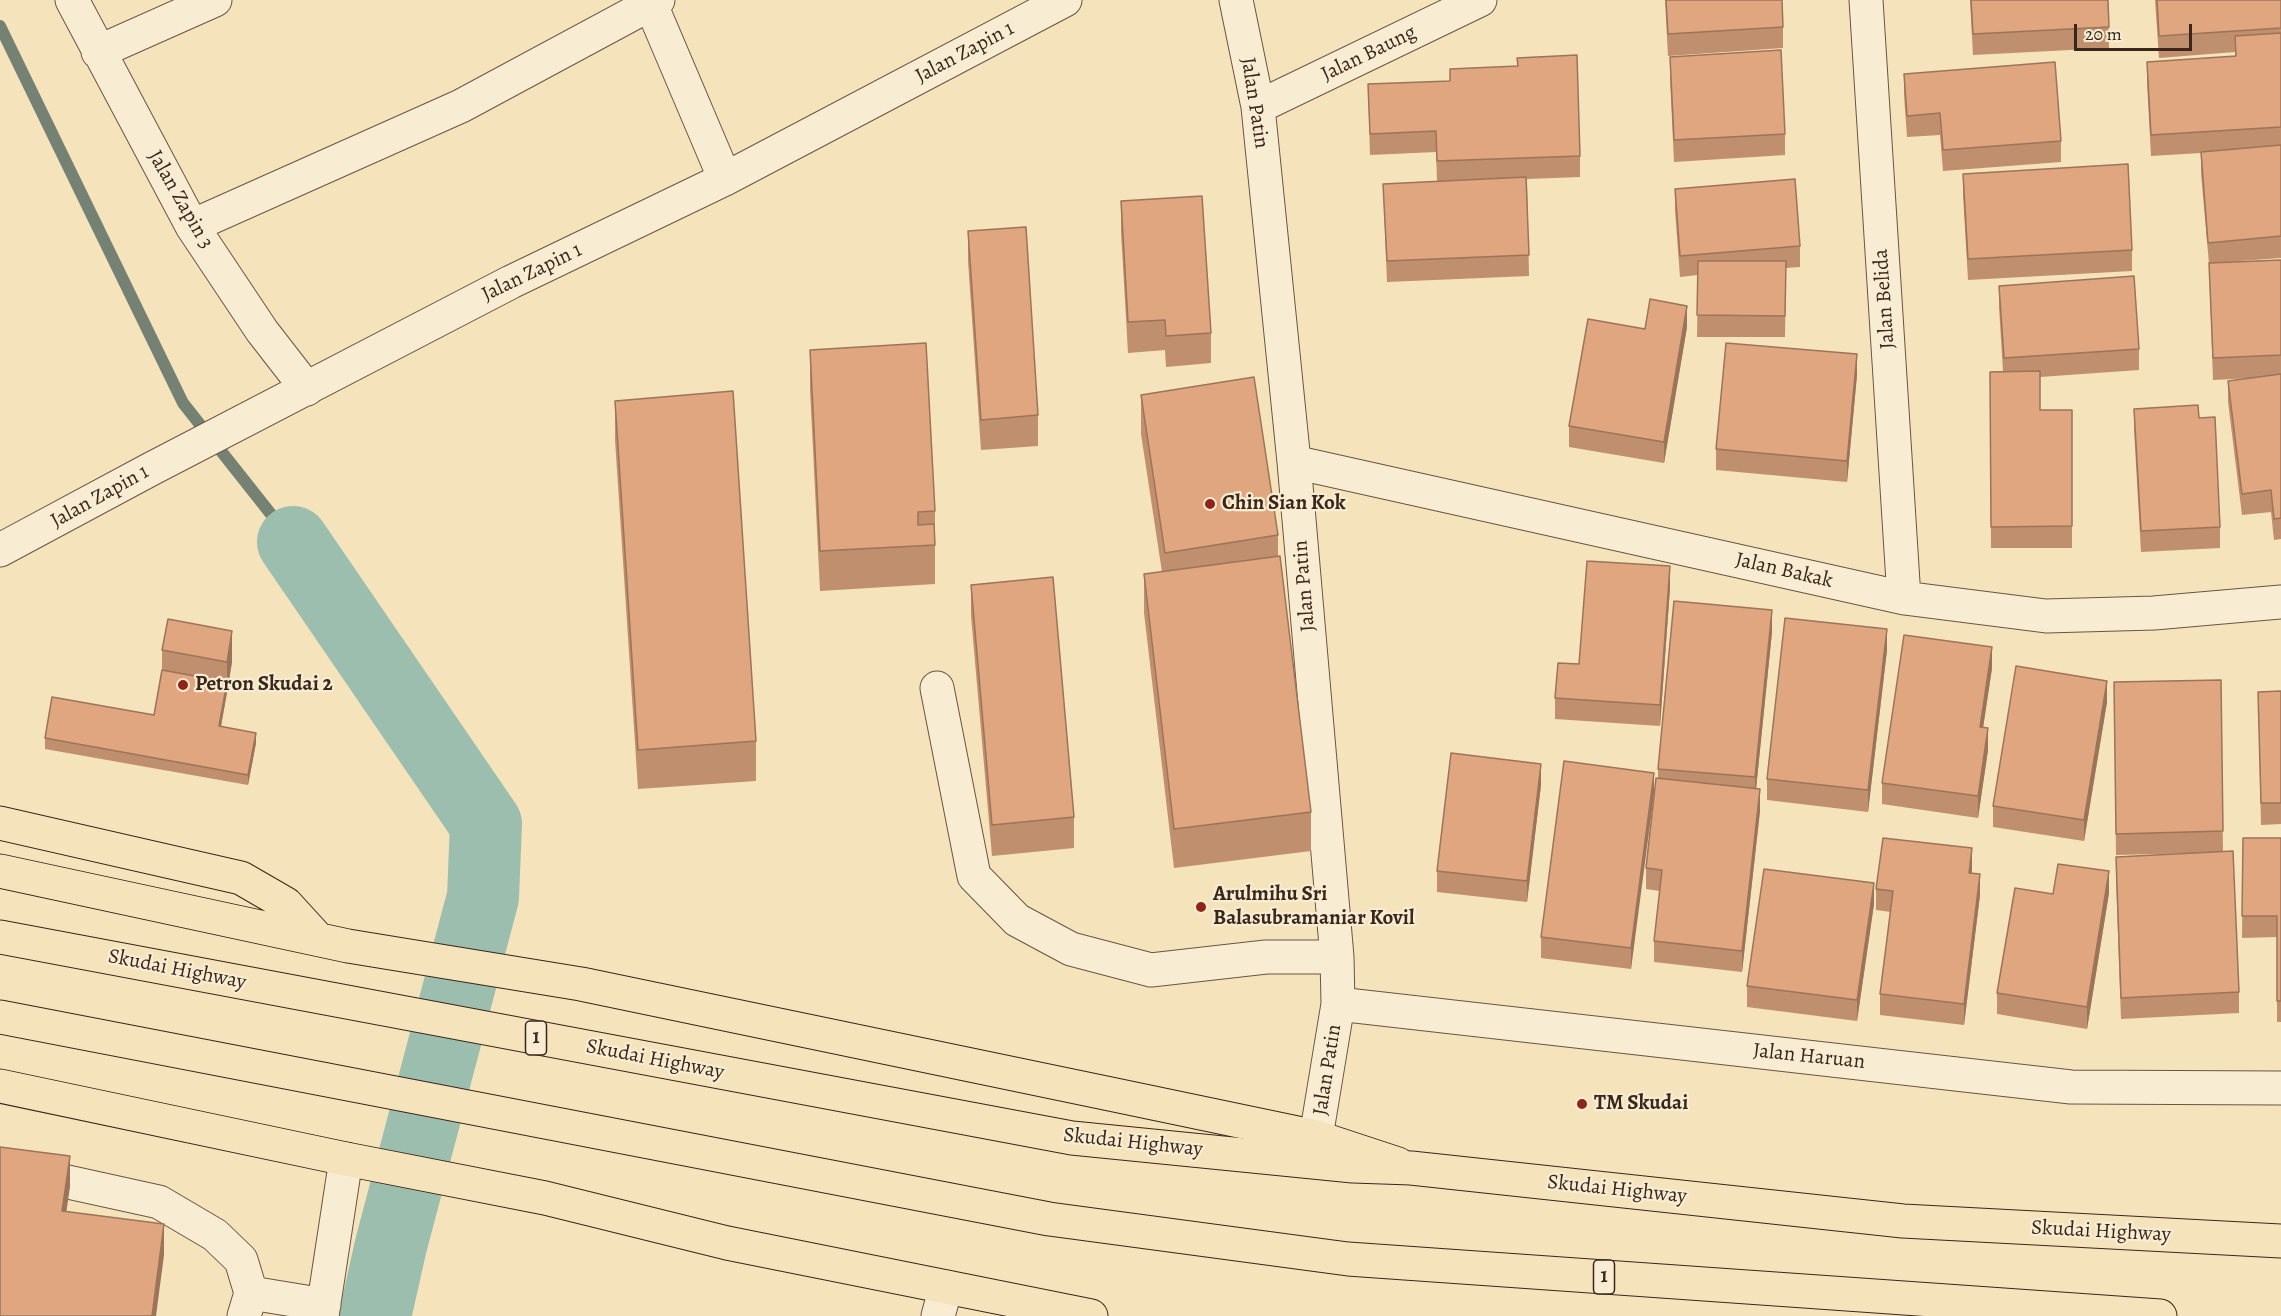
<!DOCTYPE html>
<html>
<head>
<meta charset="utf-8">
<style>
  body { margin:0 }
  #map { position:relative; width:2281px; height:1316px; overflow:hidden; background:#f5e3bb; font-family:Alegreya,serif }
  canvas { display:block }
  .scale { position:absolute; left:2074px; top:24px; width:118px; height:27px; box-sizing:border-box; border:3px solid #3a261a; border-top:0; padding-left:8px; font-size:18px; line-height:21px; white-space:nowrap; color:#3a261a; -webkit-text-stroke:4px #f8edd3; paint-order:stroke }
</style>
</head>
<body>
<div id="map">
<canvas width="2281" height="1316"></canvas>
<div class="scale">20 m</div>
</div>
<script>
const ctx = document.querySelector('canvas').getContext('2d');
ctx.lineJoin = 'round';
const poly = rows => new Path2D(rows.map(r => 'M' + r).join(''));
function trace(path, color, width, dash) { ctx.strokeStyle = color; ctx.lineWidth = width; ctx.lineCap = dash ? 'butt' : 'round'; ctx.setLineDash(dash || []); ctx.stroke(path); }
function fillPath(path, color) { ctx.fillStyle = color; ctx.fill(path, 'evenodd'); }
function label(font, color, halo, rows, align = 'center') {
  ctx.font = font + ' Alegreya,serif'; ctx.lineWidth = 4.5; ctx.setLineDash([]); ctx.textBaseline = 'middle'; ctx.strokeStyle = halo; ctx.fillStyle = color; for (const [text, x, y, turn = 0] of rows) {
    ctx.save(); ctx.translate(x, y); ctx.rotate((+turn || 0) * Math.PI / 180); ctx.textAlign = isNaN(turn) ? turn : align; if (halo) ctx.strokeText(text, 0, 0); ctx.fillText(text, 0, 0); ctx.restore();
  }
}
trace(poly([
  [0,26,183,403,293,542]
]), '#758173', 12);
trace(poly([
  [293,542,486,824,483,897,391,1245,375,1316]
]), '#9cbeae', 72);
const minor = poly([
  [72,0,192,226,262,331,307,389],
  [649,0,725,179],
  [1236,0,1258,107,1294,462,1337,957,1338,1004,1316,1137],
  [1866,0,1904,598],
  [98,52,215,0],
  [1258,107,1480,0],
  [192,226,461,106,658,0],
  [1294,462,1904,598,2046,616,2154,613,2281,602],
  [0,550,151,469,511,282,725,179,1065,0],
  [937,688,974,876,1017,920,1071,949,1151,970,1266,957,1337,957],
  [1338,1004,2071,1087,2281,1088],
  [0,1167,159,1202,215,1235,241,1260,251,1293,244,1316],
  [251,1293,324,1305],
  [322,1316,346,1159],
  [938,1316,946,1287]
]);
const major = poly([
  [0,823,241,878,286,904,318,939],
  [0,871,348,946,581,984,1115,1095,1316,1137,1398,1164],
  [0,1086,346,1159,545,1198,727,1243,1091,1316]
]);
const highway = poly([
  [0,937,1072,1138,1353,1166,1411,1168,1903,1221,2281,1241],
  [0,1017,1049,1219,1348,1259,2160,1316]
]);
trace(minor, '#695542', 35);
trace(major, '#3a261a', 35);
trace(highway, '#3a261a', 35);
trace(minor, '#f8edd3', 33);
trace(major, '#f5e3bb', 33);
trace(highway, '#f5e3bb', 33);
fillPath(poly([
  [1665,0,1782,0,1783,27,1783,48,1668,56],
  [1970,0,2108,0,2109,48,1973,55],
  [2155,0,2281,0,2281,258,2225,262,2281,260,2281,539,2274,540,2271,512,2242,515,2228,402,2228,381,2253,378,2213,380,2209,264,2201,173,2201,153,2151,156,2147,83,2147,62,2235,56,2235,52,2159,58],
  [1670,57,1785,134,1785,155,1674,162,1670,78],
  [1517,58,1580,156,1580,177,1527,179,1529,276,1387,282,1383,184,1437,181,1436,152,1370,155,1368,84,1450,81,1517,66],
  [1904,74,2061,141,2061,162,1943,171,1940,135,1907,137,1904,95],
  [1963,174,2132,250,2132,271,1968,280,1963,195],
  [1675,189,1800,246,1800,267,1786,268,1785,337,1697,337,1698,275,1680,277,1675,210],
  [1121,201,1211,333,1211,363,1166,367,1165,350,1128,353,1121,232],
  [968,231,1038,415,1038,446,981,450,968,261],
  [1999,286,2139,349,2139,370,2040,377,2040,410,2072,410,2072,548,1991,548,1990,372,2003,371,1999,307],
  [1687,327,1664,463,1569,447,1569,426,1645,329],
  [810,350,935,511,935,584,820,591,810,389],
  [1857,375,1847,482,1716,470,1716,449],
  [1141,395,1278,535,1278,557,1311,812,1311,851,1174,868,1144,613,1144,574,1162,572,1141,434],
  [615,401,756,741,756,781,638,789,615,440],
  [2134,409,2220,527,2220,548,2141,552,2134,430],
  [971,585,1074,817,1074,848,992,856,971,616],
  [1670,588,1660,726,1555,719,1555,698,1579,664],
  [1772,632,1756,789,1760,811,1742,972,1654,962,1654,941,1660,891,1646,889,1646,868,1658,779,1658,769],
  [162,650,232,662,221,726,256,743,248,785,45,749,45,738,154,715,162,670],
  [1887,650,1868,812,1767,800,1767,779],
  [1992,668,1983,728,1988,750,1978,818,1882,804,1882,783],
  [2221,680,2223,852,2239,992,2239,1013,2121,1019,2116,878,2116,857,2198,853,2116,855,2114,682],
  [2281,691,2281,824,2261,825,2258,692],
  [2107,702,2084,841,1993,827,1993,806],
  [1654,773,1631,969,1541,958,1541,937],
  [1541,785,1527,902,1437,892,1437,871],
  [2243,838,2281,838,2281,1022,2277,1022,2277,937,2242,938],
  [1972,869,1972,873,1980,895,1964,1025,1880,1015,1880,994,1891,912,1876,910,1876,889],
  [2109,893,2087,1029,1997,1014,1997,993,2053,894],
  [1874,904,1857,1021,1747,1007,1747,986]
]), '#c08f6d');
fillPath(poly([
  [1687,306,1687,327,1664,463,1664,442],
  [1857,354,1857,375,1847,482,1847,461],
  [1670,566,1670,588,1660,726,1660,705],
  [1772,610,1772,632,1755,799,1755,777],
  [1887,629,1887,650,1868,812,1868,790],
  [232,631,232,662,227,693,227,662],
  [1992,647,1992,668,1980,748,1980,727],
  [2107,681,2107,702,2084,841,2084,820],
  [227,682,227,693,219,737,219,726],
  [1988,728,1988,750,1978,818,1978,796],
  [256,733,256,743,248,785,248,775],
  [1541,764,1541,785,1527,902,1527,881],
  [1654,773,1654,794,1631,969,1631,948],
  [1760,789,1760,811,1742,972,1742,951],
  [1972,848,1972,869,1969,894,1969,873],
  [2109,871,2109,893,2087,1029,2087,1007],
  [1980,874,1980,895,1964,1025,1964,1004],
  [1874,883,1874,904,1857,1021,1857,1000],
  [70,1156,70,1187,62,1242,62,1211],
  [164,1224,164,1255,156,1316,152,1316]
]), '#9c7459');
const building = poly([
  [1666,0,1782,0,1783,27,1668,34,1666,0],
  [1971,0,2108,0,2109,27,1973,34,1971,0],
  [2157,0,2281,0,2281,28,2159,36,2157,0],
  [2281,33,2281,127,2151,135,2147,62,2236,56,2235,36,2281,33],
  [1781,50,1785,134,1674,140,1670,57,1781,50],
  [1577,55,1580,156,1437,161,1436,131,1370,134,1368,84,1450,81,1450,69,1518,66,1517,58,1577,55],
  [2055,62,2061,141,1943,150,1940,113,1907,116,1904,74,2055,62],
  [2281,145,2281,236,2208,243,2201,152,2281,145],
  [2128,164,2132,250,1968,259,1963,174,2128,164],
  [1526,177,1529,255,1387,261,1383,184,1526,177],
  [1795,179,1800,246,1680,256,1675,189,1795,179],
  [1202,196,1211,333,1166,336,1165,320,1128,322,1121,201,1202,196],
  [1026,227,1038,415,981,420,968,231,1026,227],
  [2281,260,2281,355,2213,358,2209,263,2281,260],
  [1698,261,1786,261,1785,316,1697,315,1698,261],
  [2134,276,2139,349,2004,358,1999,286,2134,276],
  [1650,299,1687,306,1664,442,1569,426,1588,319,1645,329,1650,299],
  [926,343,935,511,918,512,918,525,934,524,935,545,820,551,810,350,926,343],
  [1726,343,1857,354,1847,461,1716,449,1726,343],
  [2040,371,2040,410,2072,410,2072,526,1991,527,1990,372,2040,371],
  [2281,374,2281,518,2274,519,2271,490,2242,494,2228,381,2281,374],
  [1254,377,1278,535,1165,553,1141,395,1254,377],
  [733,391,756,741,638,750,615,401,733,391],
  [2198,405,2199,418,2215,417,2220,527,2141,531,2134,409,2198,405],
  [1280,556,1311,812,1174,829,1144,574,1280,556],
  [1587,561,1670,566,1660,705,1555,698,1558,663,1579,664,1587,561],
  [1053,577,1074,817,992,825,971,585,1053,577],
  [1674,601,1772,610,1755,777,1658,769,1674,601],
  [1785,618,1887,629,1868,790,1767,779,1785,618],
  [168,619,232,631,227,662,162,650,168,619],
  [1904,635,1992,647,1980,727,1988,728,1978,796,1882,783,1904,635],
  [2016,666,2107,681,2084,820,1993,806,2016,666],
  [162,670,227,682,219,726,256,733,248,775,45,738,52,697,154,715,162,670],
  [2221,680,2223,831,2116,834,2114,682,2221,680],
  [2281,691,2281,803,2261,803,2258,692,2281,691],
  [1451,753,1541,764,1527,881,1437,871,1451,753],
  [1564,761,1654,773,1631,948,1541,937,1564,761],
  [1656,778,1760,789,1742,951,1654,941,1662,870,1646,868,1656,778],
  [1883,838,1972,848,1969,873,1980,874,1964,1004,1880,994,1893,891,1876,889,1883,838],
  [2243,838,2281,838,2281,1001,2277,1001,2277,916,2242,916,2243,838],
  [2233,851,2239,992,2121,998,2116,857,2233,851],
  [2058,864,2109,871,2087,1007,1997,993,2015,888,2053,894,2058,864],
  [1764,869,1874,883,1857,1000,1747,986,1764,869],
  [0,1147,70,1156,62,1211,164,1224,152,1316,0,1316,0,1147]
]);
fillPath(building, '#dfa67f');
trace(building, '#9c7459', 1.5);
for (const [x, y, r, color] of [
  [1210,504,6,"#8f2418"],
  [183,685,6,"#8f2418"],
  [1201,907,6,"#8f2418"],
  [1582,1104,6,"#8f2418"]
]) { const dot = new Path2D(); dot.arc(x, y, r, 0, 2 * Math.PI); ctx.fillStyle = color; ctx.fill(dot); trace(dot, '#f8edd3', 2); }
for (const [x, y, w] of [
  [536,1038,21],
  [1604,1277,21]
]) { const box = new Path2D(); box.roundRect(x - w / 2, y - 17, w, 34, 4.5); ctx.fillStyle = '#f8edd3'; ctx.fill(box); trace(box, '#3a261a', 1.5); }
label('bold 20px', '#3a261a', null, [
  ["1",536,1038],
  ["1",1604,1277]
]);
label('21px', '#3a261a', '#f8edd3', [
  ["Jalan Zapin 1",965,53,-28],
  ["Jalan Baung",1369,54,-26],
  ["Jalan Patin",1254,103,81],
  ["Jalan Zapin 3",180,200,60],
  ["Jalan Zapin 1",532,273,-26],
  ["Jalan Belida",1885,299,-94],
  ["Jalan Zapin 1",100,497,-29],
  ["Jalan Bakak",1784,571,13],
  ["Jalan Patin",1305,586,-95],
  ["Skudai Highway",177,970,11],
  ["Jalan Haruan",1809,1057,6],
  ["Skudai Highway",655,1060,11],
  ["Jalan Patin",1328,1070,-81],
  ["Skudai Highway",1133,1143,6],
  ["Skudai Highway",1617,1190,6],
  ["Skudai Highway",2101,1232,3]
]);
label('bold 21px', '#3a261a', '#f8edd3', [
  ["Chin Sian Kok",1222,504],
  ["Petron Skudai 2",195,685],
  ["Arulmihu Sri",1213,895],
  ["Balasubramaniar Kovil",1213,919],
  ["TM Skudai",1594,1104]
], 'left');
</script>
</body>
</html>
